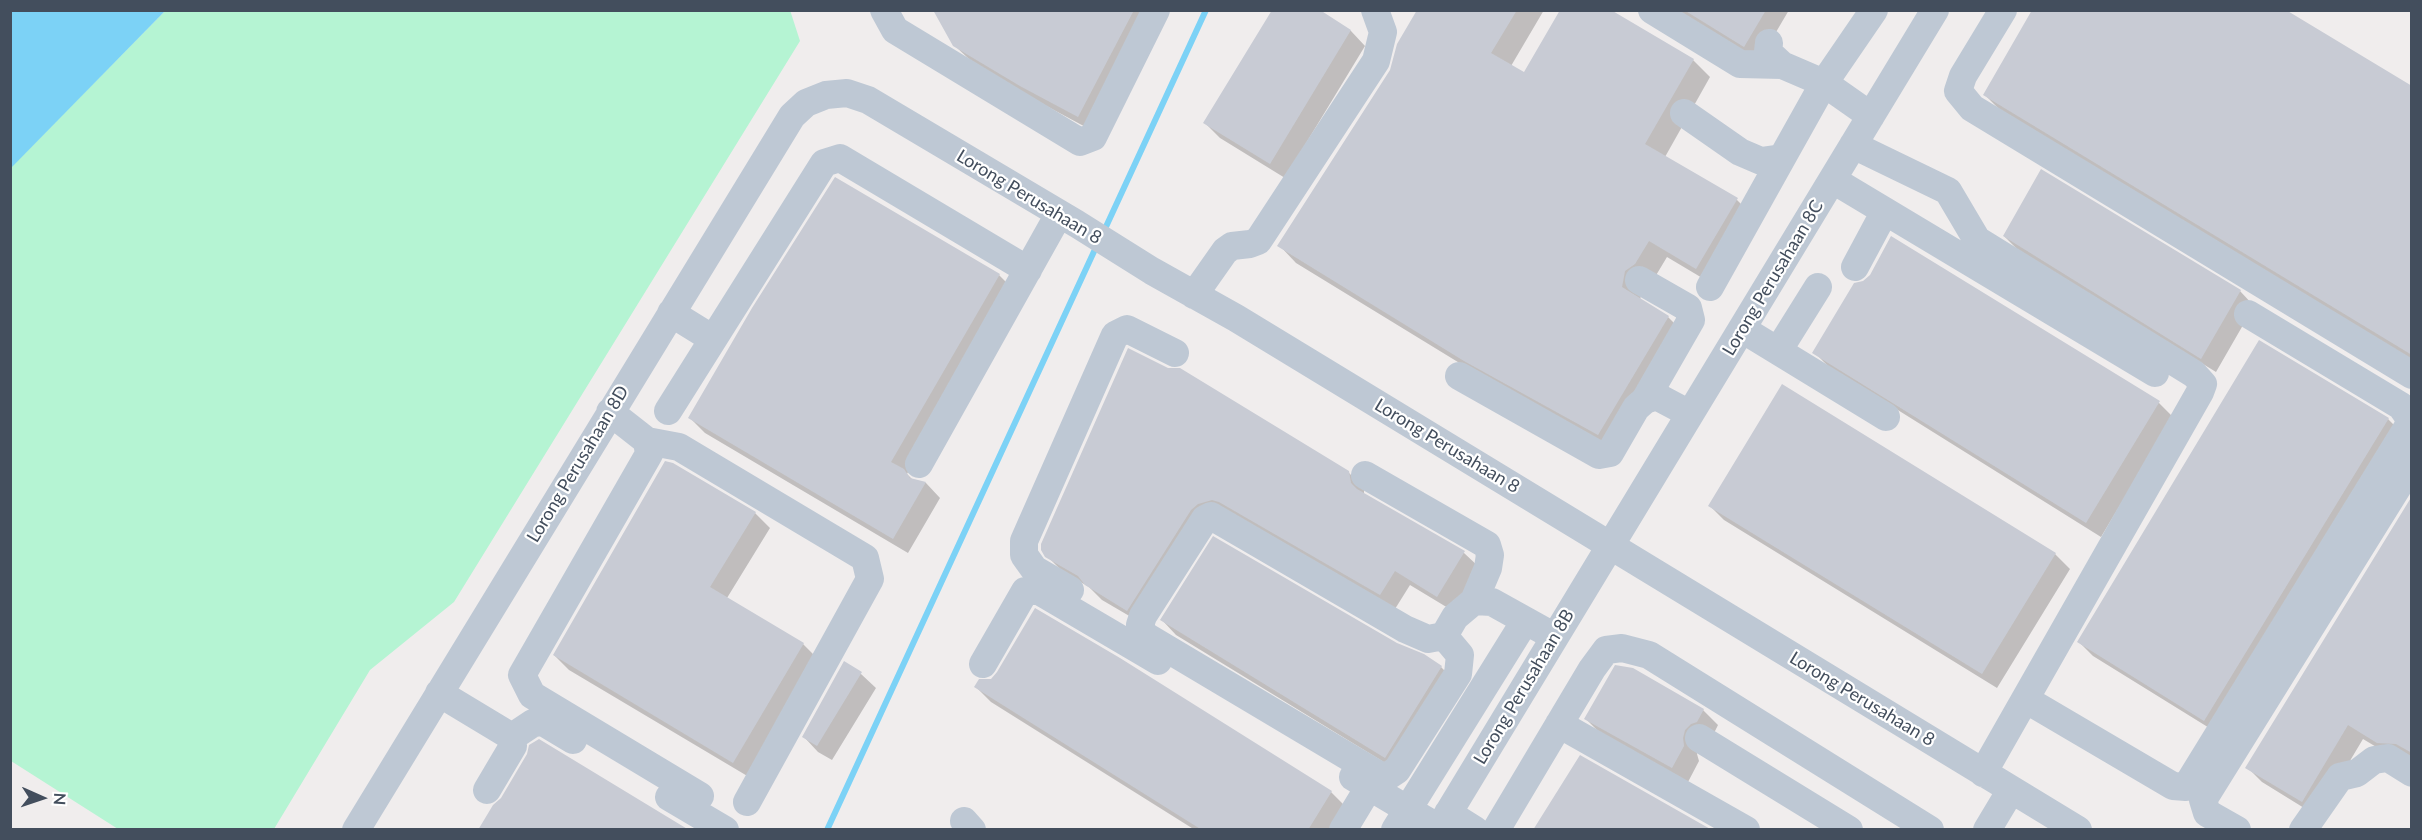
<!DOCTYPE html>
<html>
<head>
<meta charset="utf-8">
<style>
  body { margin:0 }
  #map { position:relative; width:2422px; height:840px; overflow:hidden; background:#f0eded; font-family:Lato,sans-serif }
  canvas { display:block }
  .frame { position:absolute; inset:0; border:12px solid #434e5d; pointer-events:none }
  .north { position:absolute; left:12px; top:768px; width:60px; height:60px; -webkit-text-stroke:4px #fff; paint-order:stroke; rotate:93deg; font-size:16px; font-weight:700; line-height:24px; text-align:center; color:#434e5d }
  .north::after { content:''; display:block; margin:auto; width:21px; height:27px; background:#434e5d; clip-path:polygon(50% 0,100% 100%,50% 72%,0 100%) }
</style>
</head>
<body>
<div id="map">
<canvas width="2422" height="840"></canvas>
<div class="frame"></div>
<div class="north">N</div>
</div>
<script>
const ctx = document.querySelector('canvas').getContext('2d');
ctx.lineJoin = 'round';
function fillPath(path, color) { ctx.fillStyle = color; ctx.fill(path, 'evenodd'); }
const poly = rows => new Path2D(rows.map(r => 'M' + r).join(''));
function trace(path, color, width, dash) { ctx.strokeStyle = color; ctx.lineWidth = width; ctx.lineCap = dash ? 'butt' : 'round'; ctx.setLineDash(dash || []); ctx.stroke(path); }
function label(font, color, halo, rows, align = 'center') {
  ctx.font = font + ' Lato,sans-serif'; ctx.lineWidth = 4.5; ctx.setLineDash([]); ctx.textBaseline = 'middle'; ctx.strokeStyle = halo; ctx.fillStyle = color; for (const [text, x, y, turn = 0] of rows) {
    ctx.save(); ctx.translate(x, y); ctx.rotate((+turn || 0) * Math.PI / 180); ctx.textAlign = isNaN(turn) ? turn : align; if (halo) ctx.strokeText(text, 0, 0); ctx.fillText(text, 0, 0); ctx.restore();
  }
}
fillPath(poly([
  [790,10,800,41,454,602,370,670,274,829,118,829,11,761,10,168,165,11]
]), '#b5f4d3');
fillPath(poly([
  [11,10,165,11,11,168,10,11]
]), '#7cd2f6');
fillPath(poly([
  [939,10,1156,10,1093,131,1037,101,970,60,954,45],
  [1317,10,1351,31,1365,46,1285,178,1220,138,1205,123],
  [1419,10,1544,10,1511,66,1525,74,1693,60,1710,77,1665,157,1737,200,1754,217,1714,285,1667,257,1652,282,1642,289,1640,301,1668,317,1686,335,1616,452,1484,378,1296,263,1279,245,1391,71],
  [1677,10,1789,10,1759,61],
  [2412,88,2412,360,1999,109,1984,94],
  [2004,236,2240,291,2254,306,2216,372,2019,251],
  [999,275,1014,290,907,474,913,480,926,483,940,498,908,553,705,433,690,418],
  [1129,350,1348,472,1364,488,1364,495,1464,553,1479,567,1453,611,1410,585,1395,609,1213,519,1143,624,1102,600,1089,587,1062,571,1047,556],
  [1814,352,2159,403,2173,417,2101,537,1829,367],
  [2388,419,2403,434,2219,734,2093,656,2079,642],
  [2412,499,2412,758,2393,757,2363,739,2317,816,2262,782,2247,767],
  [1709,505,2055,554,2070,569,1997,688,1724,520],
  [755,513,770,528,727,598,803,644,818,659,749,777,569,670,554,655],
  [1162,620,1396,645,1441,667,1456,682,1400,772,1176,635],
  [844,663,861,674,876,688,832,760,818,752,804,737],
  [976,687,1331,792,1346,807,1332,830,1195,830,991,702],
  [1703,710,1718,725,1712,737,1699,745,1697,754,1699,761,1688,782,1601,734,1586,719]
]), '#0003');
trace(poly([
  [1104,231,1206,10],
  [827,830,1097,245]
]), '#7cd2f6', 6);
fillPath(poly([
  [933,10,1134,10,1078,117,1020,86,953,46],
  [1272,10,1320,10,1351,30,1270,164,1203,123],
  [1417,10,1517,10,1491,53,1524,72,1560,10,1611,10,1694,59,1645,144,1738,198,1696,269,1649,241,1635,264,1625,271,1622,287,1669,316,1598,435,1464,361,1277,246,1390,70,1397,44],
  [1684,10,1766,10,1744,47],
  [2032,10,2286,10,2412,86,2412,355,1983,95],
  [2041,169,2241,290,2201,359,2003,236],
  [835,177,1000,274,891,462,904,469,910,478,926,482,893,539,688,418,752,308],
  [1891,236,2160,401,2086,523,1812,353,1854,283,1863,281,1870,275],
  [2259,340,2389,418,2204,721,2077,642],
  [1128,348,1168,368,1180,368,1349,471,1351,483,1357,489,1465,551,1437,597,1395,571,1380,595,1219,502,1212,500,1198,504,1191,510,1127,611,1085,585,1078,576,1045,557,1041,550,1041,544],
  [1782,384,2056,553,1982,674,1708,506],
  [665,461,673,463,756,512,710,587,804,643,733,763,553,655],
  [2412,496,2412,753,2396,744,2377,743,2348,725,2302,802,2245,768],
  [1213,536,1397,643,1424,654,1442,666,1385,758,1160,620],
  [1035,608,1120,658,1332,791,1308,830,1202,830,974,687,979,679,991,679,997,672],
  [844,661,862,672,817,746,802,737],
  [1615,665,1633,668,1704,709,1697,722,1691,724,1685,730,1683,738,1684,746,1672,768,1584,719],
  [539,739,689,830,478,830,493,805,501,798,527,754,529,745],
  [1580,755,1712,830,1533,830]
]), '#c8cbd4');
trace(poly([
  [884,10,895,30,1080,142,1093,137,1156,10],
  [1652,10,1740,64,1782,65],
  [2003,10,1963,76,1958,91,1972,108,2412,375],
  [1769,43,1768,52,1782,65,1824,83,1871,116],
  [1684,113,1740,152,1761,161,1782,158,1824,83,1874,10],
  [1853,145,1948,191,1977,240,2194,374,2203,384,2200,392,1983,773],
  [1833,180,2155,373],
  [1855,267,1885,211],
  [1639,280,1688,308,1691,320,1645,400],
  [1710,287,1782,158],
  [1194,295,1225,251,1232,246,1250,244,1258,241,1262,235,1376,61,1383,32,1375,10],
  [671,313,713,339],
  [1742,329,1886,417],
  [1778,351,1818,287],
  [1459,376,1599,455,1610,453,1636,408,1645,400,1656,396,1690,414],
  [668,411,824,163,840,158,1028,270],
  [610,412,647,441,649,454,522,675,532,695,700,796],
  [647,441,679,447,865,558,870,579,747,802],
  [919,464,1059,214],
  [1365,475,1487,545,1490,555,1488,568,1474,601],
  [1070,590,1034,569,1024,555,1024,541,1115,335,1127,329,1175,353],
  [1444,636,1460,655,1458,674,1397,770,1388,776,1379,775,1144,635,1140,625,1143,616,1205,519,1211,516,1405,629,1428,639,1444,636,1455,617,1474,601,1492,602,1555,637],
  [983,664,1025,591,1039,591,1158,661],
  [439,693,512,737,513,746,487,790],
  [2025,699,2173,786,2186,787,2409,425,2408,416,2401,406,2248,314],
  [1559,724,1746,830],
  [512,737,533,723,543,722,573,740],
  [1699,738,1849,830],
  [1353,777,1439,828],
  [669,797,725,830],
  [1448,813,1475,830],
  [964,821,972,830],
  [356,830,792,116,806,103,826,95,847,93,868,100,1077,224,1152,271,1236,318,2078,830],
  [1343,830,1369,787],
  [1395,830,1525,621],
  [1438,830,1935,10],
  [1496,830,1592,669,1606,650,1622,648,1649,655,1930,830],
  [1987,830,2011,790],
  [2237,830,2207,813,2203,800,2412,464],
  [2303,830,2340,777,2357,773,2374,760,2388,758,2412,773]
]), '#bec8d4', 28);
label('18px', '#434e5d', '#fff', [
  ["Lorong Perusahaan 8",1029,197,31],
  ["Lorong Perusahaan 8C",1773,278,-59],
  ["Lorong Perusahaan 8",1447,446,31],
  ["Lorong Perusahaan 8D",578,464,-59],
  ["Lorong Perusahaan 8B",1524,687,-59],
  ["Lorong Perusahaan 8",1862,699,31]
]);
</script>
</body>
</html>
